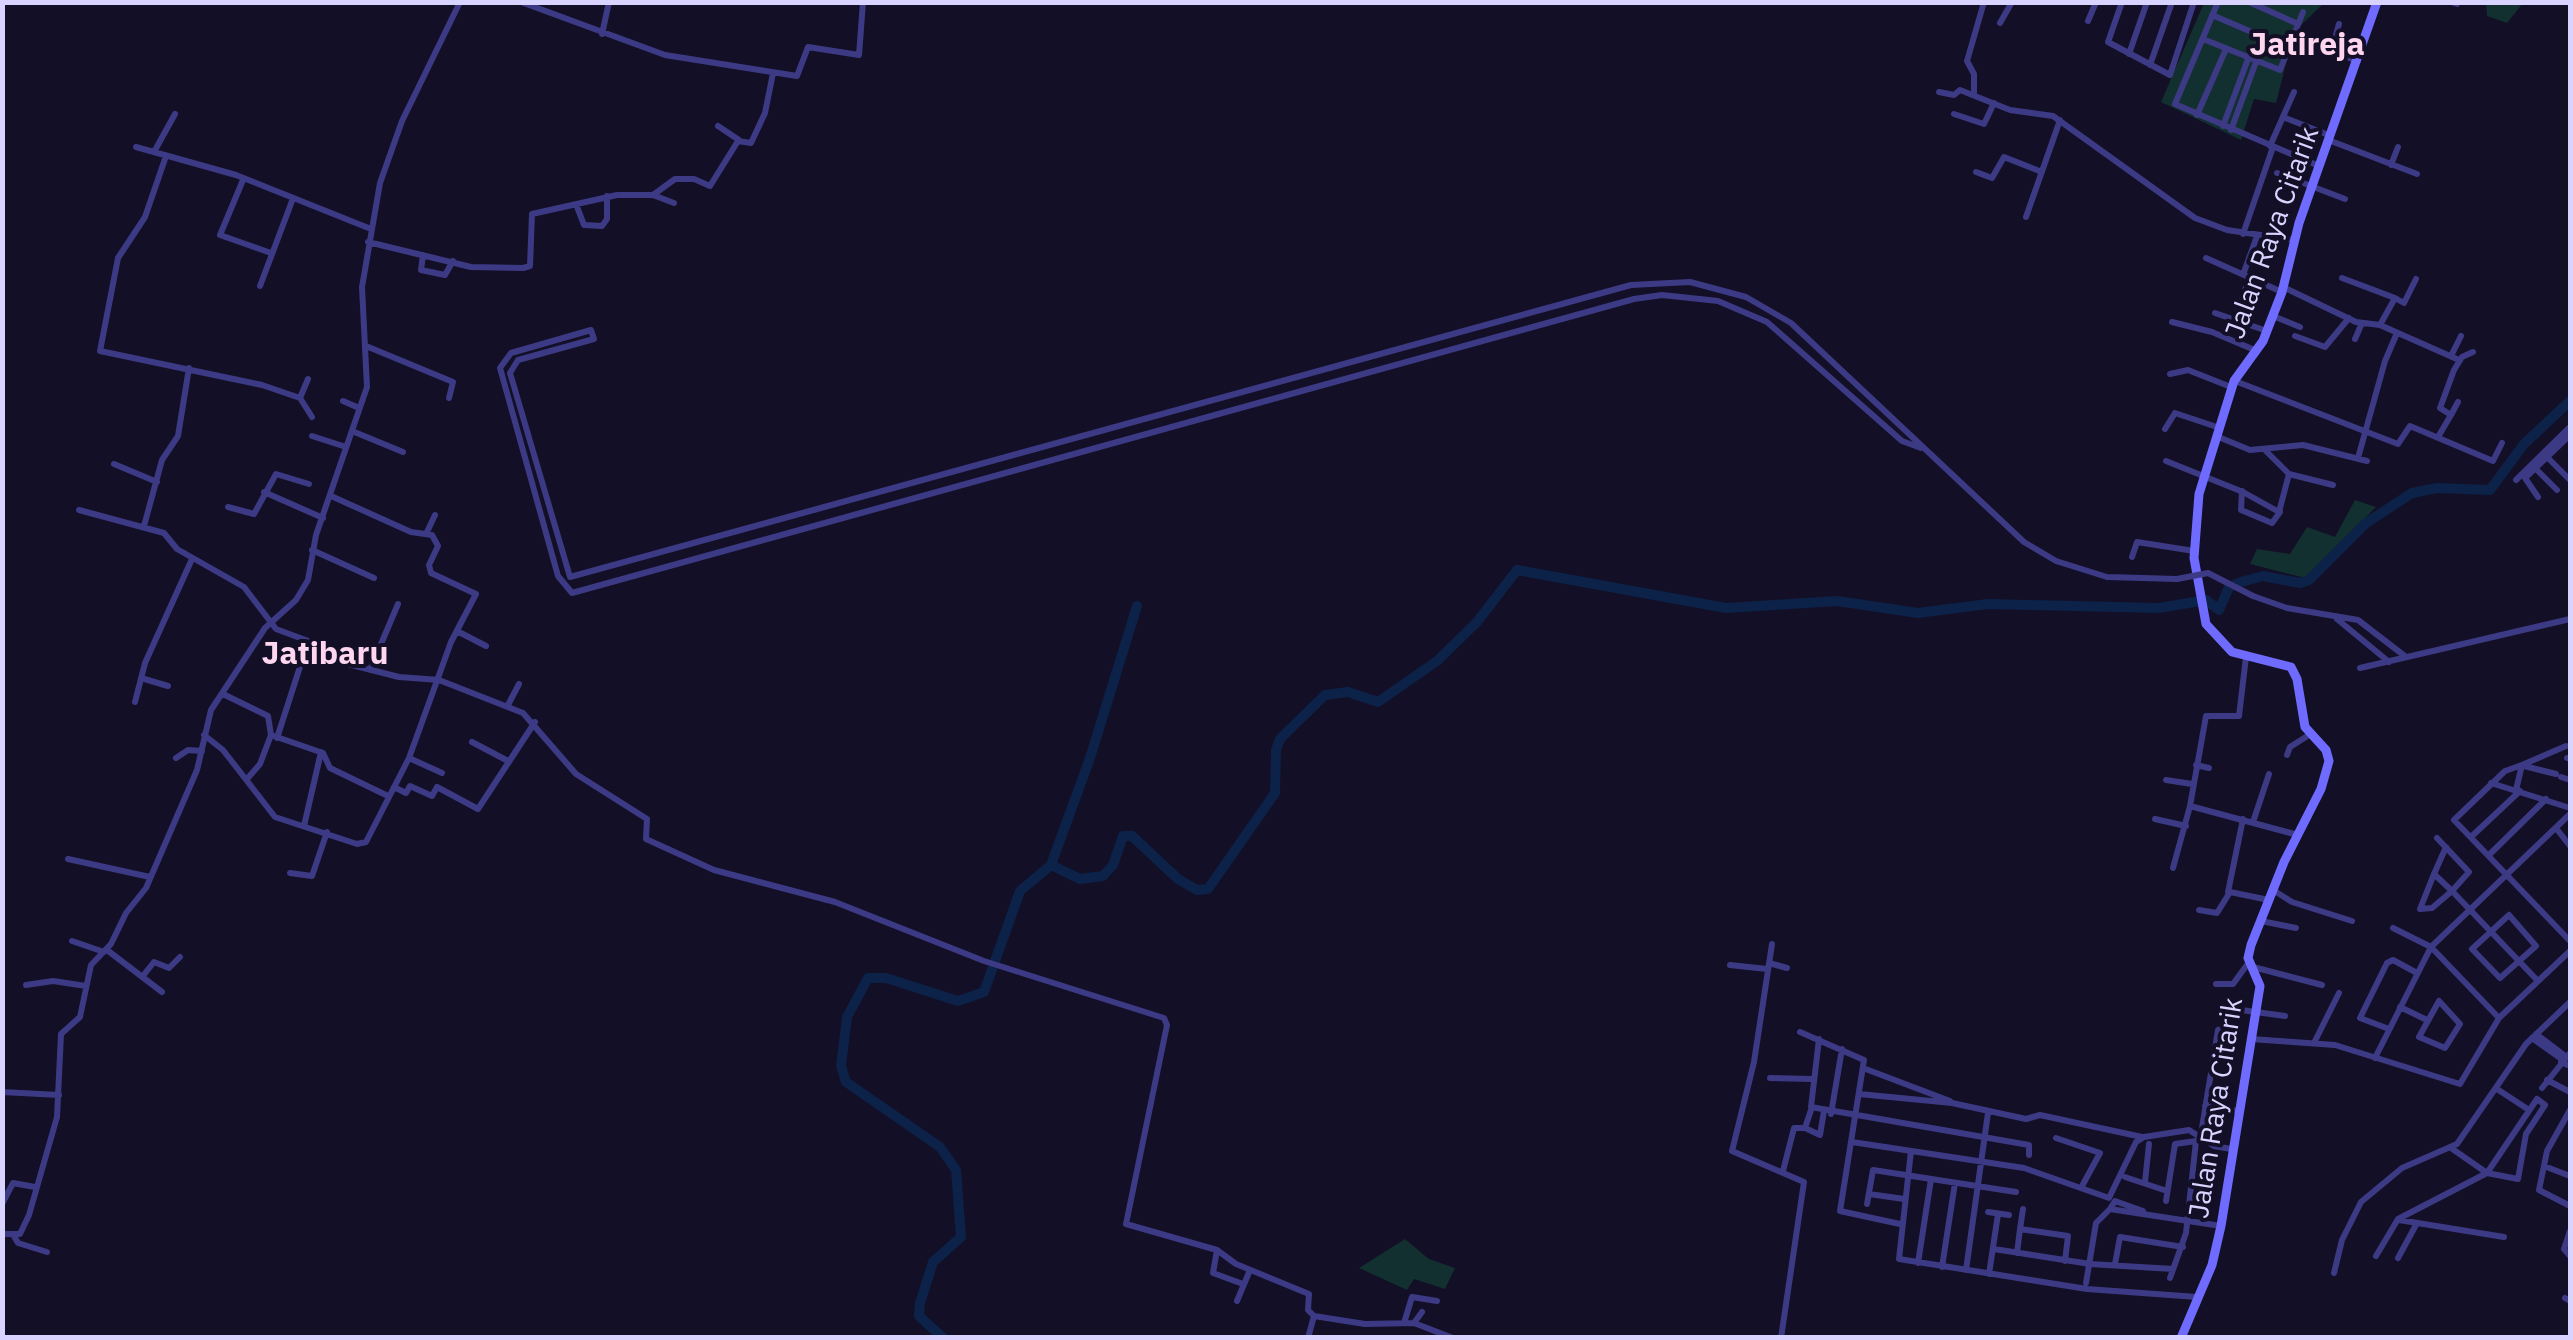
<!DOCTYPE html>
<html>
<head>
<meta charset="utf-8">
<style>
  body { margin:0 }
  #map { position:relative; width:2573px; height:1340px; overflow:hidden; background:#130f26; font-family:"IBM Plex Sans",sans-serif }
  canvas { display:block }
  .frame { position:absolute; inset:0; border:5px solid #d9d4ff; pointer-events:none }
</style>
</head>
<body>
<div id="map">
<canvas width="2573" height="1340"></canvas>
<div class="frame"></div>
</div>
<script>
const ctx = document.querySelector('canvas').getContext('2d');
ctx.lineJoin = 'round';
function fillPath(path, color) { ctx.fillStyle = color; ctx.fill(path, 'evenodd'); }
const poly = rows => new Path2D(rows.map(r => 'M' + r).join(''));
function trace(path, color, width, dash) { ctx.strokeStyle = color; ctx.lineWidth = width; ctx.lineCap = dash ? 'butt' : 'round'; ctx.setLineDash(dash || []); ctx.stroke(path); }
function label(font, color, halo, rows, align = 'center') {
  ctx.font = font + ' "IBM Plex Sans",sans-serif'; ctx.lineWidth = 8; ctx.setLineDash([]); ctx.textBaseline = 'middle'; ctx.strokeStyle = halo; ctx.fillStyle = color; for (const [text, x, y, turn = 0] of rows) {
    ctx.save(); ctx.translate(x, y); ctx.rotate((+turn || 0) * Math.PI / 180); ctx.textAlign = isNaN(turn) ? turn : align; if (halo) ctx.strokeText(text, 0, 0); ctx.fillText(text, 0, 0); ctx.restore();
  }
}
fillPath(poly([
  [2204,3,2324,3,2294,32,2276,103,2254,99,2241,140,2161,102],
  [2486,3,2486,2,2523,3,2507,23,2487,16],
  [2355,500,2376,507,2305,578,2250,564,2257,549,2290,554,2307,527,2335,537],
  [1405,1239,1429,1259,1455,1268,1445,1289,1414,1279,1407,1290,1359,1268]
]), '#12302f');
trace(poly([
  [1051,865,1080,879,1103,876,1113,865,1123,836,1132,836,1178,879,1197,890,1208,889,1275,793,1276,750,1280,739,1325,695,1348,692,1378,702,1437,661,1477,622,1517,570,1726,608,1837,601,1918,613,1988,604,2159,608,2206,600,2219,610,2229,587,2241,582,2263,576,2300,583,2309,580,2366,523,2412,493,2437,488,2490,490,2524,444,2570,401],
  [943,1338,919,1316,920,1303,933,1262,961,1237,956,1170,940,1147,846,1082,841,1066,847,1017,868,978,886,978,958,1001,984,992,1020,891,1051,865,1090,758,1137,606]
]), '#0c2248', 10);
trace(poly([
  [521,2,665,55,797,76,808,47,859,55,863,2],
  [2122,2,2108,42,2170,75,2194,2],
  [2218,2,2175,104,2319,166],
  [2249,2,2298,24],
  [2451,2,2457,4],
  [2212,15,2289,48],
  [2088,21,2096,2],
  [2000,23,2012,2],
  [2339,24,2331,52,2358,61],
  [602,34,609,2],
  [2203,39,2280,70,2303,12],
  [2129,54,2147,2],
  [2150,65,2172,2],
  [1939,92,1954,95,1960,90,2010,110,2053,116,2195,218,2227,230,2294,240],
  [1974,93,1974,74,1967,61,1984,2],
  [1954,114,1984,124,1994,103],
  [2197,115,2226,49],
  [2283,117,2331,136],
  [718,126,739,140],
  [2223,126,2248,59],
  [2231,130,2256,62],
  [2331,141,2417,174],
  [2270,146,2294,92],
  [136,147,236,175,371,229],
  [154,152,175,114],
  [166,156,145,217,118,258,100,351,262,385,300,398,312,417],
  [2391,165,2398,147],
  [1976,172,1992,178,2004,157,2042,172],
  [2277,173,2345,199],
  [243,180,220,235,271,253],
  [653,195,675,179,694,179,710,186,738,141,751,143,765,113,773,73],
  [576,204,584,225,602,226,607,219,607,196],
  [2026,217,2060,120],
  [2243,234,2273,147],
  [368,242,471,267,523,268,530,266,532,214,617,195,653,195,674,203],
  [423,255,421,270,445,275,453,261],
  [2206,258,2282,292],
  [2244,272,2257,236],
  [2342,278,2395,298],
  [260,286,292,201],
  [2283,287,2356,322,2380,325,2459,360],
  [2215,313,2267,331],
  [2273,316,2300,327],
  [2235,320,2246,287],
  [2172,322,2212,332,2257,351],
  [2380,325,2395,298,2404,303,2416,279],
  [2295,336,2325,347,2349,318],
  [2355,339,2362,323],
  [366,346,453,382,449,398],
  [2451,356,2461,336],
  [2170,374,2188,370,2231,387],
  [2235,381,2398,444,2410,426,2493,461,2502,443],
  [300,398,308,379],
  [343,401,359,408],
  [2451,415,2458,402],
  [2165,429,2175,413,2217,427],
  [352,431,403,452],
  [312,436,346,447],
  [2216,436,2250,450,2303,445,2367,461],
  [2438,437,2451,415,2440,408,2454,370,2462,357,2473,352],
  [1921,448,1902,441,1767,322,1718,301,1662,295,1634,299,572,593,558,576,500,368,511,353,591,330,594,339,518,360,510,373,570,577,1631,285,1690,282,1746,297,1791,323,2024,542,2056,561,2107,577,2177,579],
  [2266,451,2289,474],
  [2547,457,2570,480],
  [2358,458,2385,361,2397,333],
  [2166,461,2243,492,2279,512,2289,474,2333,485],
  [114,464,157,482],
  [2535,468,2557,490],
  [2516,480,2570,427],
  [2242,491,2241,510,2272,523,2280,512],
  [264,492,323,518],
  [2538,497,2525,478,2570,435],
  [228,507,254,514,276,474,309,484],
  [79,510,164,533,177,549,244,587,276,629,327,648,332,660,399,677,439,680,523,713,576,774,647,819,646,839,714,870,835,902,984,961,1164,1018,1167,1025,1126,1224,1217,1250,1236,1264,1309,1294,1308,1310,1314,1316,1308,1338],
  [144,526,162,460,178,436,189,368],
  [427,532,435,515],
  [312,550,374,578],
  [2132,557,2137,542,2194,551],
  [2253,596,2287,608,2358,620,2406,657],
  [2337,619,2389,662],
  [457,631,486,646],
  [2246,657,2239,716,2206,716,2190,806,2298,835],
  [2360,668,2570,619],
  [370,670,398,604],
  [141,678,168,686],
  [223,694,268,716,271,735,323,753,330,768,388,796],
  [135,702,145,663,192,559],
  [508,705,519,684],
  [204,735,223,750,275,817,357,844,366,842,409,758,451,642,476,594,431,573,429,565,438,546,432,535,411,532,331,496],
  [277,738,308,642],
  [472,742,508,761],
  [2287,755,2290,747,2309,735],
  [176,758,188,750,202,751],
  [409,758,442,773],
  [2567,758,2570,759],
  [2196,765,2209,768],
  [2522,765,2566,746],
  [2524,766,2556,774],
  [2561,777,2570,780],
  [247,779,260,764,271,735],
  [2166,780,2192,784],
  [2491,783,2570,808],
  [394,787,406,793,410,786,432,796,437,787,478,809,535,722],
  [2516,790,2522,765,2505,771,2454,820,2570,941],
  [2155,819,2186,826],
  [2253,822,2269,774],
  [304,826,321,752],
  [2556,828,2570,846],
  [2471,837,2520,791],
  [2437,838,2469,872,2452,891,2432,908,2420,909,2434,874,2452,891,2538,981],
  [2489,855,2546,799],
  [68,859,150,877],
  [2173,868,2190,806],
  [290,873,312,876,327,832],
  [2434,874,2446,847],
  [2273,890,2292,902,2352,921],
  [2228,892,2243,819],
  [2199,910,2217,913,2230,892,2269,900],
  [2509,915,2536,946,2500,978,2472,949,2509,915],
  [2261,921,2296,928],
  [2393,928,2431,947,2499,1018],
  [72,941,104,952],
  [1772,944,1754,1062,1732,1151,1804,1182,1781,1338],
  [107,950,162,992],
  [1769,963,1787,968],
  [1730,965,1767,969],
  [2253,967,2322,985],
  [142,977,154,962,169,968,180,957],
  [2216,984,2233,984,2249,962],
  [26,985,53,981,86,986],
  [2439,1001,2460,1024,2445,1048,2419,1037,2439,1001],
  [2400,1007,2427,1020],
  [2241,1010,2285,1016],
  [2389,1029,2360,1018,2387,963,2393,960,2417,973],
  [1800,1032,1864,1060,1840,1211,1900,1224],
  [2536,1034,2565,1056],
  [2532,1038,2563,1060],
  [1819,1039,1811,1107,2029,1145,2029,1155],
  [2251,1039,2335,1045,2460,1084,2499,1018,2570,951],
  [2314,1043,2339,993],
  [2375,1058,2431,947,2570,814],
  [2561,1062,2570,1066],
  [1863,1068,1950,1101],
  [1770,1078,1812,1079],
  [2547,1080,2570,1092],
  [2542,1088,2570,1053],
  [2497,1089,2529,1110],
  [2,1092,59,1095],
  [1859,1094,1952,1103,2026,1119,2040,1115,2142,1137],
  [2205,1106,2237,1111],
  [2570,1110,2547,1151,2539,1190,2570,1206],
  [1831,1114,1842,1049],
  [1805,1128,1820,1135,1824,1111],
  [2201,1134,2218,1030,2226,1028],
  [2056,1138,2100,1153,2081,1188],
  [1852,1142,2024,1168,2109,1198,2136,1142,2144,1137,2189,1130,2214,1146,2231,1149],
  [1911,1151,1899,1259,2087,1289,2197,1297],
  [2544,1166,2570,1176],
  [1783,1171,1794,1128,1805,1128,1812,1107],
  [2125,1177,2167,1191],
  [2145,1182,2149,1144],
  [1869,1194,1904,1199],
  [2166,1201,2175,1144,2196,1141,2186,1233,2170,1278],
  [2,1204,13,1183,35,1187],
  [1867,1204,1873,1170,2016,1192],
  [2110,1209,2115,1201,2143,1211],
  [1988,1212,2009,1215],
  [2399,1220,2504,1237],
  [2020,1229,2023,1209],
  [2570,1231,2564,1249,2570,1256],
  [2,1234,20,1234,29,1215,57,1117,61,1034,80,1017,91,965,111,944,126,913,146,888,197,770,211,710,265,628,296,600,308,580,316,535,367,387,362,287,380,183,402,121,460,2],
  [14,1236,18,1243,47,1252],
  [1994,1249,2090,1264,2173,1269],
  [1217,1250,1213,1273,1243,1284],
  [2017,1253,2020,1229,2068,1236,2065,1261],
  [2376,1256,2398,1219,2487,1173,2537,1099,2545,1105,2526,1134,2518,1179,2487,1173,2451,1148],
  [2398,1258,2417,1223],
  [1918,1263,1931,1179],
  [2115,1264,2120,1237,2183,1247],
  [1942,1267,1955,1183],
  [1966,1270,1988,1113],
  [2334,1273,2342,1240,2361,1202,2402,1168,2457,1144,2526,1044,2570,1002],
  [1989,1274,1998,1214],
  [2086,1283,2096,1223,2110,1209,2221,1226],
  [2565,1298,2570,1301],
  [1237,1301,1250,1270],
  [1314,1316,1365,1324,1414,1323,1453,1338],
  [1404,1323,1412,1297,1437,1301],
  [1414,1323,1422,1312]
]), '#3d3a85', 6);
trace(poly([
  [2181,1338,2212,1265,2221,1226,2260,986,2248,958,2251,945,2284,862,2321,789,2329,761,2326,750,2305,727,2297,679,2291,667,2232,652,2206,624,2194,558,2199,494,2234,381,2263,341,2282,292,2299,223,2377,2]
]), '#6f6bff', 9);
trace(poly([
  [2177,579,2208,573,2253,596]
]), '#3d3a85', 6);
label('28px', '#d9d4ff', '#130f26', [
  ["Jalan Raya Citarik",2273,233,-70],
  ["Jalan Raya Citarik",2217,1108,-81]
]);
label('bold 32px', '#ffd6f0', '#130f26', [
  ["Jatireja",2307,46],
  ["Jatibaru",325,655]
]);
</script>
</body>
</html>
